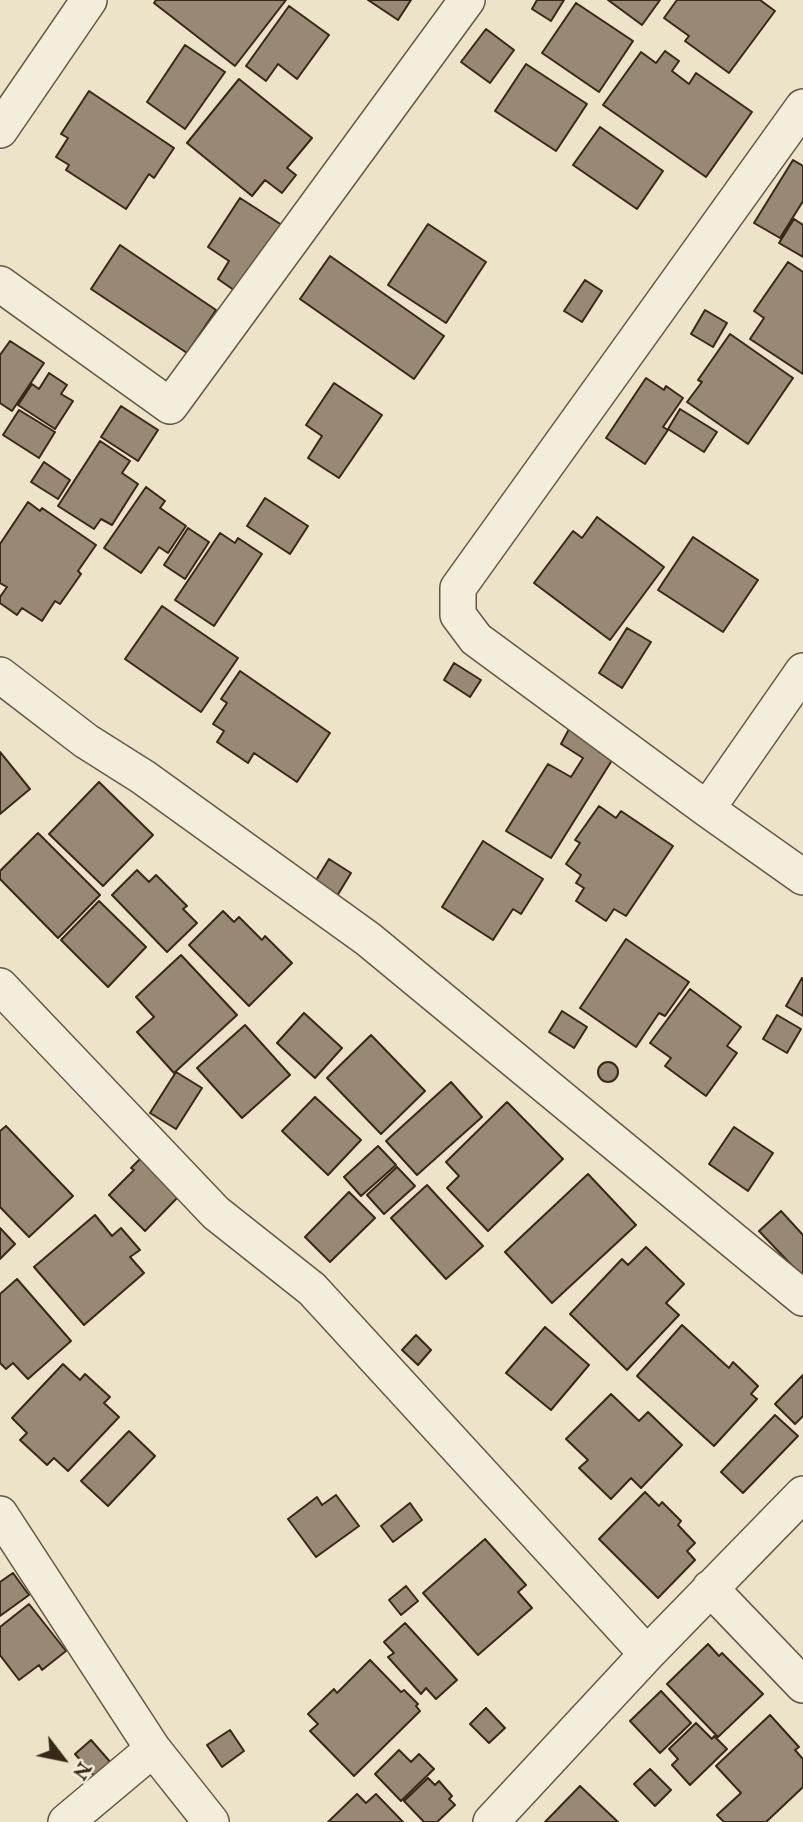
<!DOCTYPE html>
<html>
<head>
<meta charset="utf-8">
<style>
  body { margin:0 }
  #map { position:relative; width:803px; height:1822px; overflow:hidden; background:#ede3c9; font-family:"IM FELL English",serif }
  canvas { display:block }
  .north { position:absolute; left:28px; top:1724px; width:70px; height:70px; -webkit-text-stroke:5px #f3eddc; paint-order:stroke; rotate:122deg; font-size:19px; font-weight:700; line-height:28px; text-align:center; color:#392818 }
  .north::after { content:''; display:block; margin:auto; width:24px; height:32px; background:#392818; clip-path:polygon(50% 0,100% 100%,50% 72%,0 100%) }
</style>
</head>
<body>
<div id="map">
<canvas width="803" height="1822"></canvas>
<div class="north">N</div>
</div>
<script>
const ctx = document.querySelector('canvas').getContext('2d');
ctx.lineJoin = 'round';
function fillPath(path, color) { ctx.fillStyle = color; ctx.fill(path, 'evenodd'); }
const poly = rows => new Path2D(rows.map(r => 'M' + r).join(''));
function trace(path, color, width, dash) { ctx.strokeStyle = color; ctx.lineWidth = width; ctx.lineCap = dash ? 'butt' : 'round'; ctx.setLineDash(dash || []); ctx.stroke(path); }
const building = poly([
  [156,0,286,0,235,66,154,3,156,0],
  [368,0,411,0,398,20,368,0],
  [537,0,564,0,551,21,532,9,537,0],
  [608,0,660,0,642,25,608,0],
  [677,0,760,0,775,11,729,73,685,41,689,36,664,18,677,0],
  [576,3,633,41,599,92,542,53,576,3],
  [289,6,329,35,297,79,278,64,266,81,246,66,289,6],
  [486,29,514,50,490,83,461,62,486,29],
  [185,45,225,72,185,129,147,102,185,45],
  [665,51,679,61,672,71,689,84,696,73,752,112,706,177,603,105,641,52,656,63,665,51],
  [526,64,587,104,556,151,495,111,526,64],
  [239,79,312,138,287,168,296,175,282,193,265,180,252,196,187,143,239,79],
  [89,91,174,148,154,178,149,174,126,209,66,170,69,165,56,157,68,138,61,134,89,91],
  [600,127,663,171,637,209,573,165,600,127],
  [793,160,803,166,803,201,780,238,754,223,793,160],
  [240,198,285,227,241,295,218,279,229,261,208,247,240,198],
  [794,219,803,225,803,257,779,243,794,219],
  [428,224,486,262,446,323,388,285,428,224],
  [120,245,216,310,187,353,91,289,120,245],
  [330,256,444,336,414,379,300,299,330,256],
  [788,262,803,272,803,374,750,339,764,318,754,311,788,262],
  [585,280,602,291,582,322,564,311,585,280],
  [705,310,727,323,713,347,691,334,705,310],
  [730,334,793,378,748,444,687,402,702,382,698,380,730,334],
  [10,341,44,363,12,411,0,403,0,355,10,341],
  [49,373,67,385,61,394,73,401,55,429,18,405,32,384,39,389,49,373],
  [646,378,664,390,666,386,683,398,663,427,668,430,645,464,606,438,646,378],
  [334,383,382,415,339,478,308,458,322,436,306,425,334,383],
  [121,406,158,430,138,461,101,437,121,406],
  [680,409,717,432,704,452,668,429,680,409],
  [19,410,55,432,39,458,3,435,19,410],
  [100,441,130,461,122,473,138,484,112,525,101,519,94,529,58,506,100,441],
  [44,462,70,480,58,499,31,482,44,462],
  [146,487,165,501,160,508,186,526,168,553,159,547,141,573,104,548,146,487],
  [265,498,308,526,290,554,247,526,265,498],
  [28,502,40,511,42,508,96,545,78,571,81,574,60,604,55,601,42,621,22,608,17,615,0,603,0,597,7,587,0,583,0,544,28,502],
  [597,517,664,567,610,640,534,583,573,531,582,538,597,517],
  [188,528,209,542,185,579,164,565,188,528],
  [220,533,235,543,238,538,262,554,214,626,175,600,220,533],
  [693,537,758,580,723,632,658,590,693,537],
  [162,606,238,658,201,712,125,659,162,606],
  [627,628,651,642,622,688,599,673,627,628],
  [454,663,481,680,470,697,444,680,454,663],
  [240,671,330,733,297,782,254,753,248,763,217,742,224,731,213,724,227,703,221,699,240,671],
  [569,729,614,757,551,858,506,831,548,764,571,777,583,758,561,744,569,729],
  [0,752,30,789,0,814,0,752],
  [99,782,153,835,103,886,49,834,99,782],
  [599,806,616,818,621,811,673,846,626,916,614,909,606,921,576,901,584,888,576,883,581,875,566,864,580,843,575,840,599,806],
  [38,833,100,895,58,938,0,879,0,871,38,833],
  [483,841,543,879,521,914,513,909,493,940,442,907,483,841],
  [329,859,351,873,337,896,315,882,329,859],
  [137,870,149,882,156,875,187,906,183,909,197,923,167,952,112,895,137,870],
  [99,901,146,947,108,987,61,940,99,901],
  [223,911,234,922,239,917,262,940,265,936,292,963,249,1006,189,945,223,911],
  [626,939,689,982,665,1016,659,1013,636,1047,580,1008,626,939],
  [181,955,237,1015,174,1073,137,1032,154,1017,136,997,181,955],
  [802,978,803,979,803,1016,786,1006,802,978],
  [690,989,741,1027,727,1046,737,1053,706,1096,665,1066,671,1058,650,1043,690,989],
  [562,1011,587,1027,574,1048,549,1032,562,1011],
  [304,1013,342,1048,315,1078,277,1043,304,1013],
  [777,1015,801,1029,787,1053,763,1039,777,1015],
  [245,1025,290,1075,242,1118,197,1068,245,1025],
  [371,1035,425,1091,381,1134,327,1078,371,1035],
  '598 1072a10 10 0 1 1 20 0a10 10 0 1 1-20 0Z',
  [176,1072,202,1088,176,1129,150,1113,176,1072],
  [451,1082,482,1117,417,1175,386,1141,451,1082],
  [315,1097,361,1140,328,1175,282,1131,315,1097],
  [507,1102,563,1159,488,1231,447,1188,459,1176,446,1162,507,1102],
  [6,1126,73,1196,29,1237,0,1207,0,1131,6,1126],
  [734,1127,773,1153,748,1191,709,1164,734,1127],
  [378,1146,396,1165,361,1196,344,1177,378,1146],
  [142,1157,180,1195,145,1231,109,1195,134,1170,131,1168,142,1157],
  [397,1167,415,1186,384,1214,367,1195,397,1167],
  [588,1174,636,1225,552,1303,505,1252,588,1174],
  [427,1185,483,1246,446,1279,391,1218,427,1185],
  [349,1192,375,1218,330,1262,305,1237,349,1192],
  [781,1211,803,1235,803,1273,801,1275,759,1231,781,1211],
  [95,1215,112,1236,121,1228,140,1250,130,1257,144,1273,84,1325,34,1267,95,1215],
  [0,1228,15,1244,0,1259,0,1228],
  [646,1247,684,1284,666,1303,679,1315,627,1370,570,1314,622,1259,628,1265,646,1247],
  [17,1279,71,1341,28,1379,13,1363,6,1369,0,1363,0,1294,17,1279],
  [682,1325,729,1368,733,1362,758,1386,751,1394,757,1399,714,1446,637,1376,682,1325],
  [545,1327,589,1365,551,1410,506,1373,545,1327],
  [416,1335,431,1350,418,1365,402,1350,416,1335],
  [63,1364,80,1380,85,1374,110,1397,104,1403,119,1417,68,1471,54,1458,47,1465,20,1440,27,1433,12,1418,63,1364],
  [803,1375,803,1416,795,1424,775,1404,803,1375],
  [611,1394,639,1421,648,1412,682,1445,641,1488,631,1478,611,1499,579,1468,588,1460,566,1439,611,1394],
  [775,1415,798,1436,743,1493,721,1472,775,1415],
  [129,1431,155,1456,108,1506,81,1481,129,1431],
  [645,1492,659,1506,662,1502,681,1521,678,1525,695,1543,687,1551,695,1560,658,1598,599,1539,645,1492],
  [336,1495,359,1526,316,1557,288,1519,317,1497,322,1505,336,1495],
  [410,1503,422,1520,393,1542,381,1526,410,1503],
  [485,1539,526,1585,518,1592,532,1608,478,1655,423,1593,485,1539],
  [13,1573,29,1595,0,1616,0,1582,13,1573],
  [406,1586,418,1601,401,1615,389,1600,406,1586],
  [29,1604,66,1651,42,1670,39,1665,19,1680,0,1655,0,1627,29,1604],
  [405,1623,457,1680,436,1699,426,1688,421,1694,388,1657,394,1653,384,1642,405,1623],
  [708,1644,719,1656,722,1653,763,1694,718,1737,667,1684,708,1644],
  [370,1660,401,1692,404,1690,418,1704,416,1706,420,1711,354,1776,310,1731,318,1724,308,1714,334,1689,337,1693,370,1660],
  [661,1691,691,1723,660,1753,630,1721,661,1691],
  [486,1708,505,1728,489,1743,470,1724,486,1708],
  [770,1715,799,1747,795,1750,803,1759,803,1787,766,1822,724,1822,717,1815,741,1793,716,1766,770,1715],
  [696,1723,712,1739,714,1736,727,1749,690,1785,672,1765,678,1759,669,1749,696,1723],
  [230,1730,244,1751,222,1767,207,1745,230,1730],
  [91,1740,112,1764,96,1778,75,1754,91,1740],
  [399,1750,411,1762,419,1754,434,1769,401,1801,375,1774,399,1750],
  [650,1769,671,1790,655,1806,634,1784,650,1769],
  [428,1778,435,1785,439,1781,452,1796,449,1799,455,1805,437,1822,424,1822,404,1801,428,1778],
  [580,1786,618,1822,545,1822,580,1786],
  [357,1794,366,1803,376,1794,403,1822,328,1822,357,1794]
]);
fillPath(building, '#978974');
trace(building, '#392818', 2);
const minor = poly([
  [803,107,458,588,458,615,476,639,707,809,803,877],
  [0,130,89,0],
  [0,284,170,406,467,0],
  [0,675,86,741,143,777,368,939,803,1298],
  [707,809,803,671],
  [0,986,216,1213,312,1289,647,1654],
  [0,1514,153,1749,211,1822],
  [710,1588,803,1685],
  [66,1822,153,1749],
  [491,1822,647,1654,803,1494]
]);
trace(minor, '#665744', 38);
trace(minor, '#f3eddc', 35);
</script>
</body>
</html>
